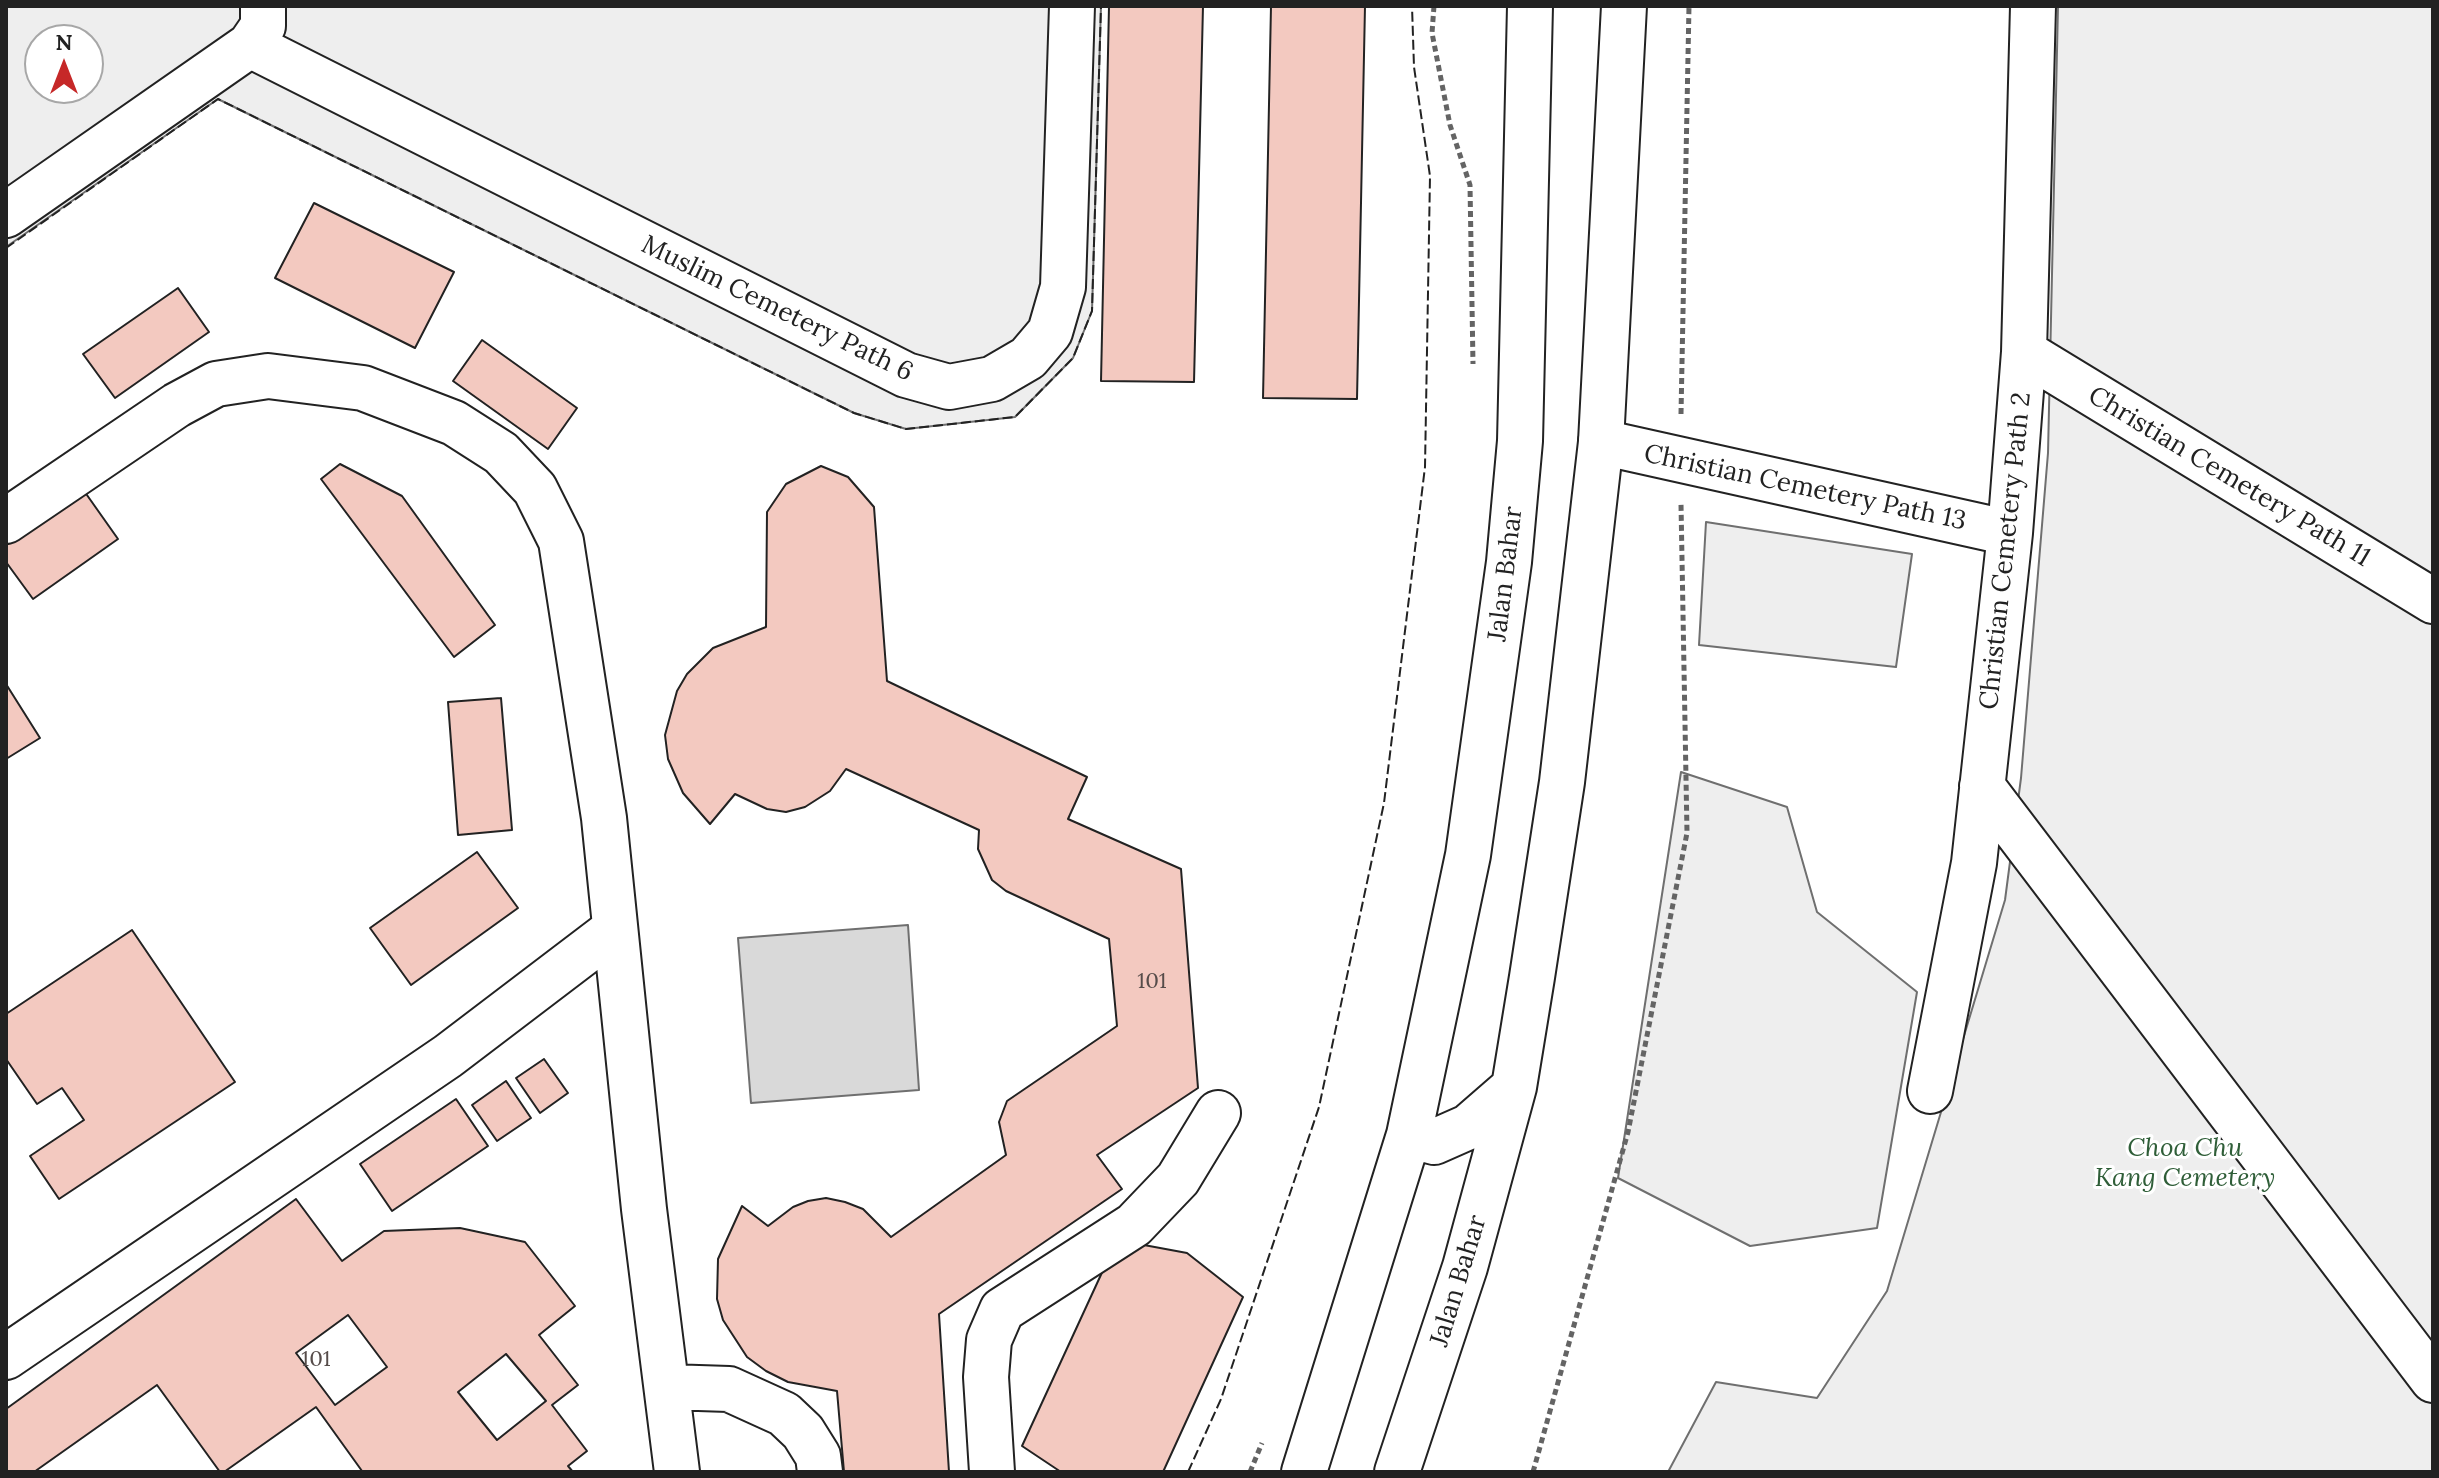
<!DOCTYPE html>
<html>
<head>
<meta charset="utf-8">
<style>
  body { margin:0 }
  #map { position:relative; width:2439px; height:1478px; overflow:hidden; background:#fff; font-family:Lora,serif }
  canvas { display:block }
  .frame { position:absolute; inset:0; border:8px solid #222; pointer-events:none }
  .north { position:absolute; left:24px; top:24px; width:80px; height:80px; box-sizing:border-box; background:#fff; border:2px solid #a7a7a7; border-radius:50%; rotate:0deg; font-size:22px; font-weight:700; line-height:32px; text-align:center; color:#222 }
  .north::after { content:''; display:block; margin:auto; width:28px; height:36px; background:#c62828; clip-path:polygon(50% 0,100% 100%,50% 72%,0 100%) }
</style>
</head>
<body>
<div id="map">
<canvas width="2439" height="1478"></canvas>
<div class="frame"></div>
<div class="north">N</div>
</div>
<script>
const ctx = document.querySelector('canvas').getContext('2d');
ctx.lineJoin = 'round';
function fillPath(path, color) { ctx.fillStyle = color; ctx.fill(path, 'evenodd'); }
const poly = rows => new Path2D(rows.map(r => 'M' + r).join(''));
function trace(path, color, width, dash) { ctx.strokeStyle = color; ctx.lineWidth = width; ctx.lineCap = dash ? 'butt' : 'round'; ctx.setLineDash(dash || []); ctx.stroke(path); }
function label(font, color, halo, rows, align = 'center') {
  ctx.font = font + ' Lora,serif'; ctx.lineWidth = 6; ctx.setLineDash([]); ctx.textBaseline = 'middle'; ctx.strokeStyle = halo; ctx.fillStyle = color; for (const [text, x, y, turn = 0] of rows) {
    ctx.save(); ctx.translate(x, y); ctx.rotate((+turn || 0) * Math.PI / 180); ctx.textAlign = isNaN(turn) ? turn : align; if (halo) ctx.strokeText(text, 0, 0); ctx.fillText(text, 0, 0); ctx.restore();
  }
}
const green = poly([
  [6,6,1101,6,1092,311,1073,358,1015,417,906,429,854,413,218,99,6,247,6,6],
  [40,40,88,40,88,88,40,88,40,40],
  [2058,6,2433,6,2433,1472,1668,1472,1716,1382,1817,1398,1887,1291,2005,900,2021,778,2048,453,2058,6],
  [1706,522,1912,554,1896,667,1699,645,1706,522],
  [1681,772,1787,807,1817,912,1917,992,1877,1228,1750,1246,1618,1178,1681,772]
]);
fillPath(green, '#eee');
trace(green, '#6f6f6f', 2);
const water = poly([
  [908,925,919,1090,751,1103,738,938,908,925]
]);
fillPath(water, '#d9d9d9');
trace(water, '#6f6f6f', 2);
const building = poly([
  [1109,6,1203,6,1194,382,1101,381,1109,6],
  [1271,6,1365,6,1357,399,1263,398,1271,6],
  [314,203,454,272,415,348,275,278,314,203],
  [178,288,209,332,115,398,83,354,178,288],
  [482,340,577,408,548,449,453,381,482,340],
  [340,464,402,496,495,625,454,657,321,479,340,464],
  [821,466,848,477,874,507,887,681,1087,777,1068,819,1181,869,1198,1088,1097,1155,1122,1189,939,1314,949,1472,844,1472,837,1391,788,1382,766,1371,747,1357,723,1320,717,1299,718,1259,742,1206,768,1226,793,1207,808,1201,826,1198,845,1202,863,1209,891,1237,1006,1155,999,1122,1007,1101,1117,1026,1109,939,1006,891,992,880,978,849,979,830,846,769,830,791,805,807,786,812,767,809,735,794,710,824,683,793,668,759,665,735,677,691,687,674,713,648,766,627,767,512,786,484,821,466],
  [82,488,118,539,33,599,6,562,6,542,82,488],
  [6,684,40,738,6,759,6,684],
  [501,698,512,830,458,835,448,702,501,698],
  [477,852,518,908,411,985,370,928,477,852],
  [132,930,235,1082,59,1199,30,1156,84,1120,62,1088,37,1104,6,1059,6,1014,132,930],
  [544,1059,568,1093,540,1113,516,1078,544,1059],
  [506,1081,531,1118,497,1141,472,1105,506,1081],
  [456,1099,488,1146,392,1211,360,1164,456,1099],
  [296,1199,342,1261,384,1231,460,1228,525,1242,575,1306,539,1335,578,1385,552,1405,587,1451,568,1466,573,1472,6,1472,6,1409,296,1199],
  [1117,1240,1187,1253,1243,1297,1163,1472,1061,1472,1022,1446,1117,1240],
  [348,1315,387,1367,335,1405,296,1353,348,1315],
  [506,1354,546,1401,497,1440,458,1392,506,1354],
  [157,1385,220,1472,34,1472,157,1385],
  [316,1407,362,1471,224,1472,316,1407]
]);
fillPath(building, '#f3c9c0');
trace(building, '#222', 2);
const minor = poly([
  [250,45,906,375,949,387,992,379,1028,358,1050,332,1063,287,1072,6],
  [6,215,250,45,263,26,263,6],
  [2024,352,2433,601],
  [1601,442,2010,533],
  [6,521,177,405,216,384,268,376,363,388,454,423,501,453,535,489,561,541,604,818,644,1209,677,1472],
  [1982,786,2433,1380],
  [1930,1091,1974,863,2010,533,2024,352,2033,6],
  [6,1357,448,1056,615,929],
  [668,1387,729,1389,784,1414,803,1432,818,1456,820,1472],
  [992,1472,986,1377,989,1340,1002,1310,1134,1225,1178,1179,1218,1113]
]);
const major = poly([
  [1409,1135,1434,1142,1468,1127,1514,1087],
  [1304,1472,1409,1135,1468,855,1509,562,1520,441,1530,6],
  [1397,1472,1465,1267,1514,1087,1532,977,1562,782,1601,442,1624,6]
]);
trace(minor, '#222', 48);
trace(major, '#222', 48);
trace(poly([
  [1434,6,1432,33,1450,125,1470,185,1473,364],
  [1681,414,1689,6],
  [1250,1472,1262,1443],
  [1533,1472,1628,1132,1687,833,1681,504]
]), '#646464', 5, [6, 4]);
trace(minor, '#fff', 44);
trace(major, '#fff', 44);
trace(poly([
  [6,248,218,99,854,413,906,429,1015,417,1073,358,1092,311,1101,6],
  [1188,1472,1221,1399,1319,1107,1384,803,1425,467,1430,176,1414,67,1412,6]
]), '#222', 2, [10, 4]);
label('22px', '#564c4a', null, [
  ["101",1152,982],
  ["101",316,1360]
]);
label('26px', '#222', '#fff', [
  ["Muslim Cemetery Path 6",777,309,26],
  ["Christian Cemetery Path 11",2229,477,31],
  ["Christian Cemetery Path 13",1805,488,12],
  ["Christian Cemetery Path 2",2006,551,-84],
  ["Jalan Bahar",1506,574,-83],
  ["Jalan Bahar",1459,1281,-73]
]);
label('italic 26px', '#2f5e38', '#fff', [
  ["Choa Chu",2185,1149],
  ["Kang Cemetery",2185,1179]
]);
</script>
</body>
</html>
